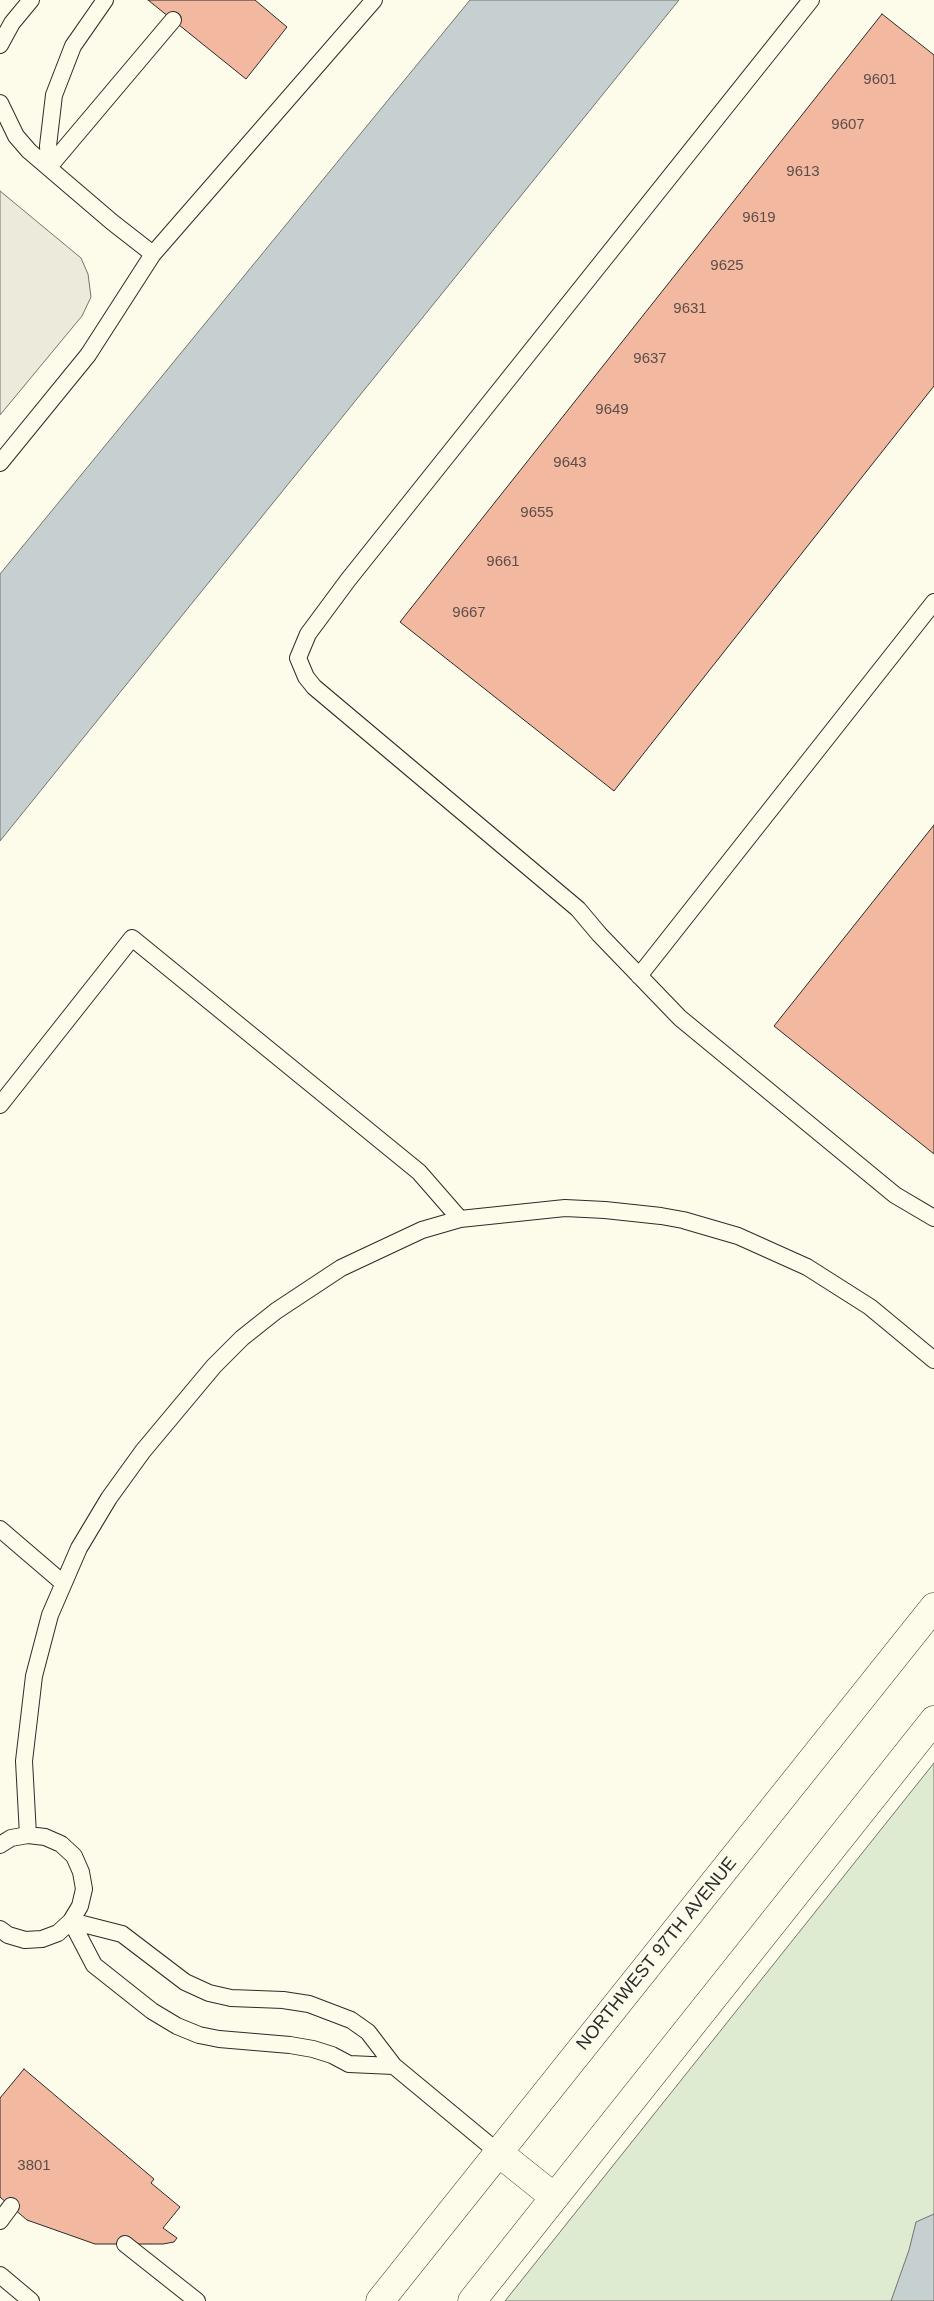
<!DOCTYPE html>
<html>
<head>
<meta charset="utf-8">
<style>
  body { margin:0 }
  canvas { display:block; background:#fdfbea }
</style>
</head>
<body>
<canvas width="934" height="2301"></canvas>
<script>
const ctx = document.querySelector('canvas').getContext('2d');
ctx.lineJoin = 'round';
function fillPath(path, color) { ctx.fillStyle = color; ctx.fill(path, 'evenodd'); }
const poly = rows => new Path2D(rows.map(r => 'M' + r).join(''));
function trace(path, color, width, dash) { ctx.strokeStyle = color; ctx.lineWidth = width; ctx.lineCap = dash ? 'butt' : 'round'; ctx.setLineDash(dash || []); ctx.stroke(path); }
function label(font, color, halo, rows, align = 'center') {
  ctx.font = font + ' Helvetica,sans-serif'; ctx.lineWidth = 4; ctx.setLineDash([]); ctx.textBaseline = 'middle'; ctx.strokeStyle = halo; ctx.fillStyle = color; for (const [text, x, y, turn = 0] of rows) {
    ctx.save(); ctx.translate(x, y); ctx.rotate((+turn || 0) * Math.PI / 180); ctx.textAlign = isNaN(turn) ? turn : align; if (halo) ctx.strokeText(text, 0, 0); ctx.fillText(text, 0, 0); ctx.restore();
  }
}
const green = poly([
  [934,1763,934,2301,505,2301,934,1763]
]);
fillPath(green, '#deebd1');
trace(green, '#74746e', 1);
const parking = poly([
  [0,191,81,258,88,274,91,297,82,316,0,415,0,191]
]);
fillPath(parking, '#eceadb');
trace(parking, '#74746e', 1);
const water = poly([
  [470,0,679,0,0,841,0,574,470,0],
  [934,2214,934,2301,891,2301,909,2250,916,2222,934,2214]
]);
fillPath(water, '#c7d0d0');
trace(water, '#74746e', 1);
const building = poly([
  [148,0,255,0,287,27,246,79,148,0],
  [882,14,934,55,934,386,614,791,400,622,882,14],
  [934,825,934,1154,774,1026,934,825],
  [24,2069,154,2179,151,2183,180,2207,163,2228,177,2238,174,2242,163,2244,95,2244,27,2220,0,2197,0,2098,24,2069]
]);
fillPath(building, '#f2b8a0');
trace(building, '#2b2b2b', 1);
const service = poly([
  [811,0,348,580,308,634,298,658,306,677,314,687,578,909,599,934,680,1018,895,1195,934,1218],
  [0,45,12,23,31,0],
  [0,103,16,136,29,151,112,222,153,254],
  [49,167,173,20],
  [49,167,48,146,54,95,73,46,105,0],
  [0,463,88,355,153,254,374,0],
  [639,976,934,602],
  [0,1105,132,938,419,1172,460,1219],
  [0,1529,63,1583],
  [28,1835,24,1761,34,1676,50,1615,79,1548,109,1498,143,1451,214,1366,242,1338,276,1311,341,1268,422,1230,460,1219,565,1208,605,1210,661,1216,683,1220,738,1236,807,1267,870,1307,934,1360],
  [0,1845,11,1838,28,1835,45,1837,61,1844,74,1856,81,1872,84,1889,80,1906,71,1921,58,1933,42,1939,25,1940,8,1935,0,1929],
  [394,2066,349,2064,332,2055,313,2049,290,2045,219,2039,199,2035,177,2026,152,2011,94,1965,71,1921,122,1934,185,1982,209,1993,231,1998,283,2000,309,2004,351,2020,368,2032,394,2066,499,2153],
  [0,2221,11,2206],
  [125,2244,197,2301],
  [0,2275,31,2301]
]);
const tertiary = poly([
  [499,2153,554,2197],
  [380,2301,934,1607],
  [472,2301,934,1720]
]);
trace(service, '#2b2b2b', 18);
trace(tertiary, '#2b2b2b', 29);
trace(service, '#fdfbea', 16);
trace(tertiary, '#fdfbea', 28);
label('15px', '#5d4e48', null, [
  ["9601",880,80],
  ["9607",848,125],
  ["9613",803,172],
  ["9619",759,218],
  ["9625",727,266],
  ["9631",690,309],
  ["9637",650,359],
  ["9649",612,410],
  ["9643",570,463],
  ["9655",537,513],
  ["9661",503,562],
  ["9667",469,613],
  ["3801",34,2166]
]);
label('18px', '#2b2b2b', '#fdfbea', [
  ["NORTHWEST 97TH AVENUE",657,1954,-51]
]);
</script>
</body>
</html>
